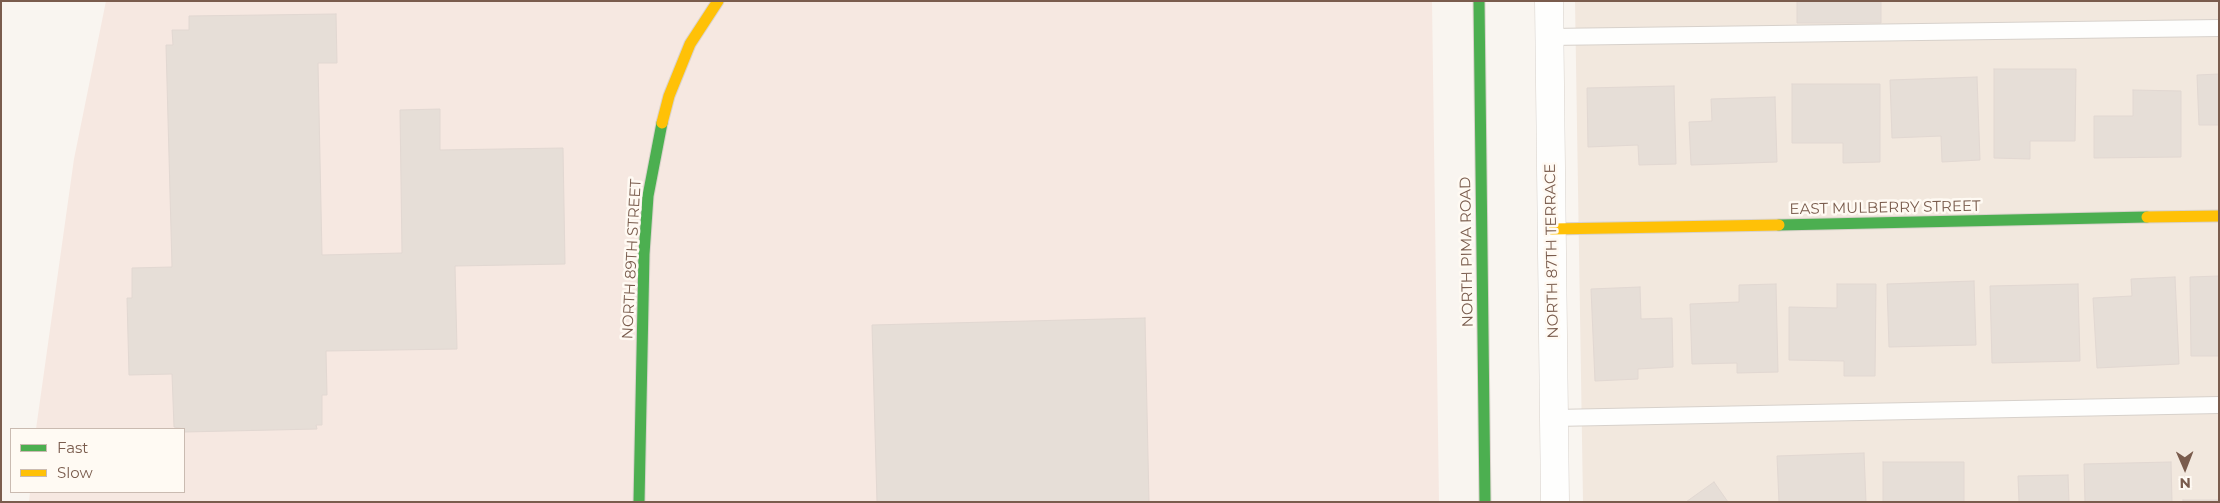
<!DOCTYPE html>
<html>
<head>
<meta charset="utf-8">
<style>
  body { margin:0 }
  #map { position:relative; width:2220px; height:503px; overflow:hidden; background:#f9f5f0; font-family:Montserrat,sans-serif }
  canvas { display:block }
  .frame { position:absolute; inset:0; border:2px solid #7a5c4d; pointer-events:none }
  .legend { position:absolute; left:10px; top:428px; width:175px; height:65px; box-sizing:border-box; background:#fffaf3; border:1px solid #cabbb1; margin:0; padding:6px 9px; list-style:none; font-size:15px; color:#7a5c4d }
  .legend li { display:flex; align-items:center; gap:10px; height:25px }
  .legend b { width:25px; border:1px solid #cabbb1 }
  .north { position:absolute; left:2160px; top:443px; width:50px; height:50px; -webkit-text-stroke:4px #fffaf3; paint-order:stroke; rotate:179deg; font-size:14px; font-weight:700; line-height:20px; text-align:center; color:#7a5c4d }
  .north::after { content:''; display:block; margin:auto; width:18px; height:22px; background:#7a5c4d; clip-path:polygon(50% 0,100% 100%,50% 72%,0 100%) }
</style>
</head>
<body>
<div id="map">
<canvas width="2220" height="503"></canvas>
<div class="frame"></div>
<ul class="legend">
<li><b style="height:6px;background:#4caf50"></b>Fast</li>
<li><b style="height:6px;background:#ffc107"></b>Slow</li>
</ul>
<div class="north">N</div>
</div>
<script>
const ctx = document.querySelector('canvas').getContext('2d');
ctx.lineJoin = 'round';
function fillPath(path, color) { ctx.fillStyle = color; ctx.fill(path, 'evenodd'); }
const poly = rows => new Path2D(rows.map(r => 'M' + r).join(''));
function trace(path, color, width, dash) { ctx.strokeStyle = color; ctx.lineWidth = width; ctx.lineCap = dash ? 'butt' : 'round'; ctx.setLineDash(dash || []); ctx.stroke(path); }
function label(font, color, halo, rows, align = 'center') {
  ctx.font = font + ' Montserrat,sans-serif'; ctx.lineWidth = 5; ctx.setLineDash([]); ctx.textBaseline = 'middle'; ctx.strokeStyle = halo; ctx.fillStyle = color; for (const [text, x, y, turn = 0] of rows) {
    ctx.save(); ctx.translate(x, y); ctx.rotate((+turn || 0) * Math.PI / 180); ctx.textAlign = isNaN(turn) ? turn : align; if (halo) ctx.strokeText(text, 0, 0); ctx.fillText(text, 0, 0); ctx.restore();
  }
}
fillPath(poly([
  [1575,1,2219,1,2219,502,1583,502]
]), '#f2e8de');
fillPath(poly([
  [106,1,1432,1,1439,502,29,502,30,492,184,492,184,429,36,429,74,159]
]), '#f6e8e1');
const building = poly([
  [1797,1,1881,1,1881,23,1797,23,1797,1],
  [336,14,337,63,318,63,322,255,402,253,400,110,440,109,440,150,563,148,565,264,455,266,457,349,326,351,327,395,322,395,322,425,316,425,317,429,184,432,184,429,174,427,172,374,129,375,127,298,132,298,132,268,172,267,166,45,173,45,172,30,189,30,189,16,336,14],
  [1994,69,2076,69,2075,141,2030,141,2030,159,1994,158,1994,69],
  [2219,74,2219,125,2199,125,2197,75,2219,74],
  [1977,77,1980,160,1942,162,1941,136,1892,138,1890,80,1977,77],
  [1792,84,1880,84,1880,162,1843,163,1843,143,1792,143,1792,84],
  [1674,86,1676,164,1639,165,1638,145,1588,147,1587,88,1674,86],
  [2133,90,2181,91,2181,157,2094,158,2094,116,2133,116,2133,90],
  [1775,97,1777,162,1691,165,1689,122,1712,121,1711,99,1775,97],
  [2219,276,2219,356,2191,356,2190,277,2219,276],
  [2175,277,2179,364,2097,368,2093,298,2132,296,2131,279,2175,277],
  [1974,281,1976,345,1889,347,1887,284,1974,281],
  [1776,284,1778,372,1737,373,1737,363,1692,364,1690,304,1739,302,1739,285,1776,284],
  [1837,284,1876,284,1875,376,1844,376,1844,361,1789,360,1789,307,1837,308,1837,284],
  [2078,284,2080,361,1992,363,1990,286,2078,284],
  [1640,287,1641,319,1672,318,1673,367,1638,369,1638,379,1595,381,1591,289,1640,287],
  [1145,318,1149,502,877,502,872,325,1145,318],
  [1864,453,1866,502,1779,502,1777,456,1864,453],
  [1883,462,1964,462,1964,502,1883,502,1883,462],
  [2171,462,2172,502,2085,502,2084,464,2171,462],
  [2068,475,2069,502,2019,502,2018,476,2068,475],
  [1714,482,1728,502,1686,502,1714,482],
  [2183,500,2219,500,2219,502,2183,502,2183,500]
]);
fillPath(building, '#e6ded7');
trace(building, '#e2d8d2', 1);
const lane = poly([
  [1549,37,2219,28],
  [1554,418,2219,405]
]);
const street = poly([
  [1549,1,1555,502]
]);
const fast = poly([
  [1479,1,1485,502],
  [1779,225,2147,217],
  [639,502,644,254,648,196,662,123]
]);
const slow = poly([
  [662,123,669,96,690,44,718,1],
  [2147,217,2219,216],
  [1552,229,1779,225]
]);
trace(lane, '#d7d1cb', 18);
trace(street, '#d7d1cb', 29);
trace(fast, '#d9d2cb', 13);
trace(slow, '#d9d2cb', 13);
trace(lane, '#fefefd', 16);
trace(street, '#fefefd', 28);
trace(fast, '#4caf50', 11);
trace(slow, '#ffc107', 11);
label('15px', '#7a5c4d', '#fffaf3', [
  ["EAST MULBERRY STREET",1885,208,-1],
  ["NORTH 87TH TERRACE",1552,251,-91],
  ["NORTH PIMA ROAD",1467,252,-91],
  ["NORTH 89TH STREET",632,259,-87]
]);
</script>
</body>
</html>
